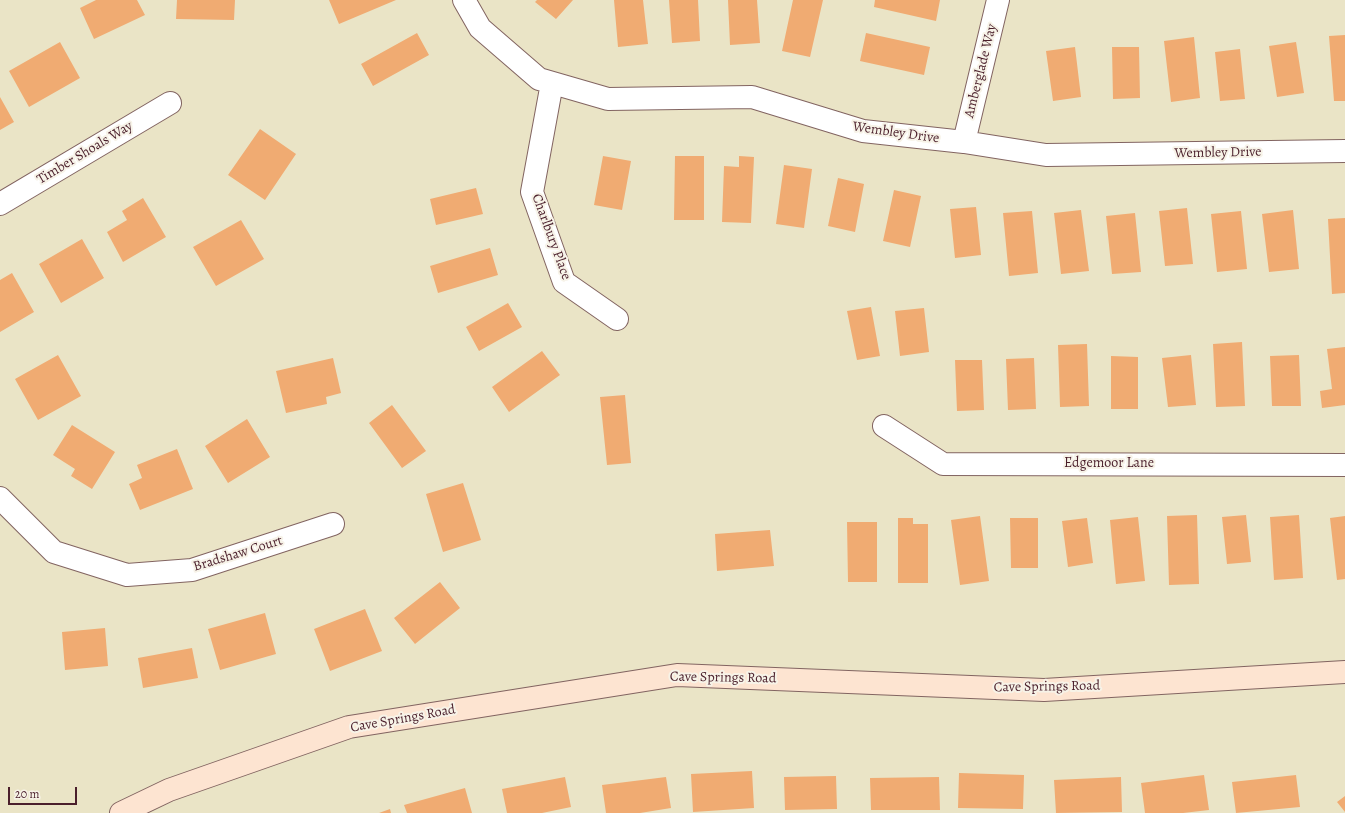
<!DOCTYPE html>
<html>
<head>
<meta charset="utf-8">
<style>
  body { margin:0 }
  #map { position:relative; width:1345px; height:813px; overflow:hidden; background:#eae4c6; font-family:Alegreya,serif }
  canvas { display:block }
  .scale { position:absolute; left:8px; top:787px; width:69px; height:18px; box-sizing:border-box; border:2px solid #4a1f2b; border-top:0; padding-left:5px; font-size:12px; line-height:14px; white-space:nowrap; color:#4a1f2b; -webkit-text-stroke:3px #f7f3e8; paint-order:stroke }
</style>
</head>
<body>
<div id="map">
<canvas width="1345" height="813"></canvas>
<div class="scale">20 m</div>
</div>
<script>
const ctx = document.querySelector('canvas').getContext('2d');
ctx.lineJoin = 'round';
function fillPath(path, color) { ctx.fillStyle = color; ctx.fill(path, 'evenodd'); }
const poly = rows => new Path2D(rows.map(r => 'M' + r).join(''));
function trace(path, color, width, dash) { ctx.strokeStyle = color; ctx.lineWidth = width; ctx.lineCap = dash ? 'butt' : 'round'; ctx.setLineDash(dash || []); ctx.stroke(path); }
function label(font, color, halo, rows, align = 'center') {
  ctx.font = font + ' Alegreya,serif'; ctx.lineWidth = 4; ctx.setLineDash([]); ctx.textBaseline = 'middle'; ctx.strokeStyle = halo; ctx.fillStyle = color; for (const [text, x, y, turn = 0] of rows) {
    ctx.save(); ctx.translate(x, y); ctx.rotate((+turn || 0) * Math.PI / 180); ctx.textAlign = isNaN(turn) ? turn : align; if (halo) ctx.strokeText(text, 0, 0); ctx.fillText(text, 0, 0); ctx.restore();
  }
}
fillPath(poly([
  [96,0,137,0,145,15,94,39,80,8],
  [177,0,235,0,234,20,176,19],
  [329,0,396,0,339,24],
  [537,0,573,0,556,19,535,2],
  [614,0,643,0,648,44,618,47],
  [669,0,698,0,700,41,672,43],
  [728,0,757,0,760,43,730,45],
  [793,0,823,0,810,57,782,51],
  [875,0,940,0,936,21,874,7],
  [417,33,429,55,373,86,361,64],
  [866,33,930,47,924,75,860,61],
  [1345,35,1345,101,1334,101,1329,36],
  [1194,37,1200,98,1171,102,1164,41],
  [60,42,80,78,29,107,9,71],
  [1296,42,1304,93,1277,97,1269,46],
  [1075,47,1081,97,1053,101,1046,51],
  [1112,47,1139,47,1140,98,1113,99],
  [1240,49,1245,99,1220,101,1215,52],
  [0,97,14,122,0,130],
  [260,129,296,154,265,200,228,175],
  [603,156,631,161,622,210,594,205],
  [675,156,704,156,704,220,674,220],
  [739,156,754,157,751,223,722,222,724,166,739,167],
  [784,165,812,169,804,228,776,224],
  [838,178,864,184,855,232,828,226],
  [476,188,483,214,436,225,430,199],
  [894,190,921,196,910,247,883,241],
  [143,198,166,237,123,262,107,232,127,220,122,211],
  [976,207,981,255,955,258,950,209],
  [1187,208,1193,264,1165,266,1159,211],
  [1081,210,1089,271,1061,274,1054,213],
  [1293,210,1299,269,1269,272,1262,214],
  [1032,211,1038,273,1009,276,1003,213],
  [1241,211,1247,269,1217,272,1211,214],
  [1135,213,1141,272,1112,274,1106,216],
  [1345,218,1345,293,1332,294,1328,219],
  [241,220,264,259,216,286,193,247],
  [82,239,104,278,61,303,39,264],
  [490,248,498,275,438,293,430,266],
  [12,273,34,312,0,332,0,280],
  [508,303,522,327,479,351,466,327],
  [871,307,880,356,857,360,847,311],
  [924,308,929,352,900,356,895,311],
  [1242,342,1245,406,1216,407,1213,344],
  [1087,344,1089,406,1060,407,1058,345],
  [1345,347,1345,405,1322,408,1320,391,1332,389,1327,349],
  [542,351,560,375,509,412,492,387],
  [58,355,81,396,38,420,15,379],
  [1191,355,1196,405,1168,407,1162,358],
  [1299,355,1301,406,1272,406,1270,356],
  [1111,356,1138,357,1138,409,1111,409],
  [333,358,341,393,326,397,327,404,286,413,276,371],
  [1034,358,1036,409,1008,410,1006,359],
  [955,360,982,360,984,410,957,411],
  [625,395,631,463,607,465,600,397],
  [392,405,426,451,402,468,369,423],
  [247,419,270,457,228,483,205,446],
  [72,425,115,452,92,489,71,476,75,469,53,455],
  [177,449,193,489,140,510,129,484,142,478,137,465],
  [463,483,481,540,443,552,426,494],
  [1197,515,1199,584,1169,585,1167,516],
  [1246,515,1251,562,1227,564,1222,517],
  [1299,515,1303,578,1274,580,1270,517],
  [980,516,989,581,960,585,951,520],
  [1345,516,1345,579,1337,580,1330,518],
  [1138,517,1145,581,1116,584,1110,520],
  [898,518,913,518,913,524,928,524,928,583,898,583],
  [1010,518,1038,518,1038,568,1011,568],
  [1087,518,1093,563,1068,567,1062,521],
  [847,522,877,522,877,582,848,582],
  [770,530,774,566,717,571,715,534],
  [440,582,460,608,415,644,394,618],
  [365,609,382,651,330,671,314,629],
  [265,613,276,654,220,670,208,629],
  [105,628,108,666,65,670,62,632],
  [192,648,198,678,143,688,138,658],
  [752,771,754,808,693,812,691,774],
  [959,773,1024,775,1023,809,958,808],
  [1204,775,1209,810,1183,813,1145,813,1141,783],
  [1296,775,1300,807,1236,813,1232,782],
  [836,776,837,809,785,810,784,777],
  [565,777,571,807,542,813,507,813,502,789],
  [666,777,671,808,640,813,606,813,602,785],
  [939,777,940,810,871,810,870,778],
  [1121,777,1122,812,1056,813,1054,780],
  [465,788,472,813,407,813,404,805],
  [1345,796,1345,812,1337,802],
  [390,809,391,813,379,813]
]), '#f0ab72');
const street = poly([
  [464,0,480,28,539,79,608,99,752,97,863,131,964,142,1046,155,1345,151],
  [552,83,532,192,564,282,617,319],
  [964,142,998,0],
  [0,204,170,103],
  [884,426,943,464,1345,465],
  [0,498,54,552,127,575,192,570,333,524]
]);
const secondary = poly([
  [121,813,169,790,349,727,677,675,1044,690,1345,672]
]);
trace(street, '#826461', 24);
trace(secondary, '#826461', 24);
trace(street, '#fff', 22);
trace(secondary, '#fde4d1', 22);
label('14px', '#4a1f2b', '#f7f3e8', [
  ["Amberglade Way",981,71,-76],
  ["Wembley Drive",896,133,8],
  ["Timber Shoals Way",85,153,-31],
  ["Wembley Drive",1218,153,-1],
  ["Charlbury Place",551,237,70],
  ["Edgemoor Lane",1109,464],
  ["Bradshaw Court",238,554,-17],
  ["Cave Springs Road",723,678,1],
  ["Cave Springs Road",1047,687,-1],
  ["Cave Springs Road",403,719,-10]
]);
</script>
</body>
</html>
